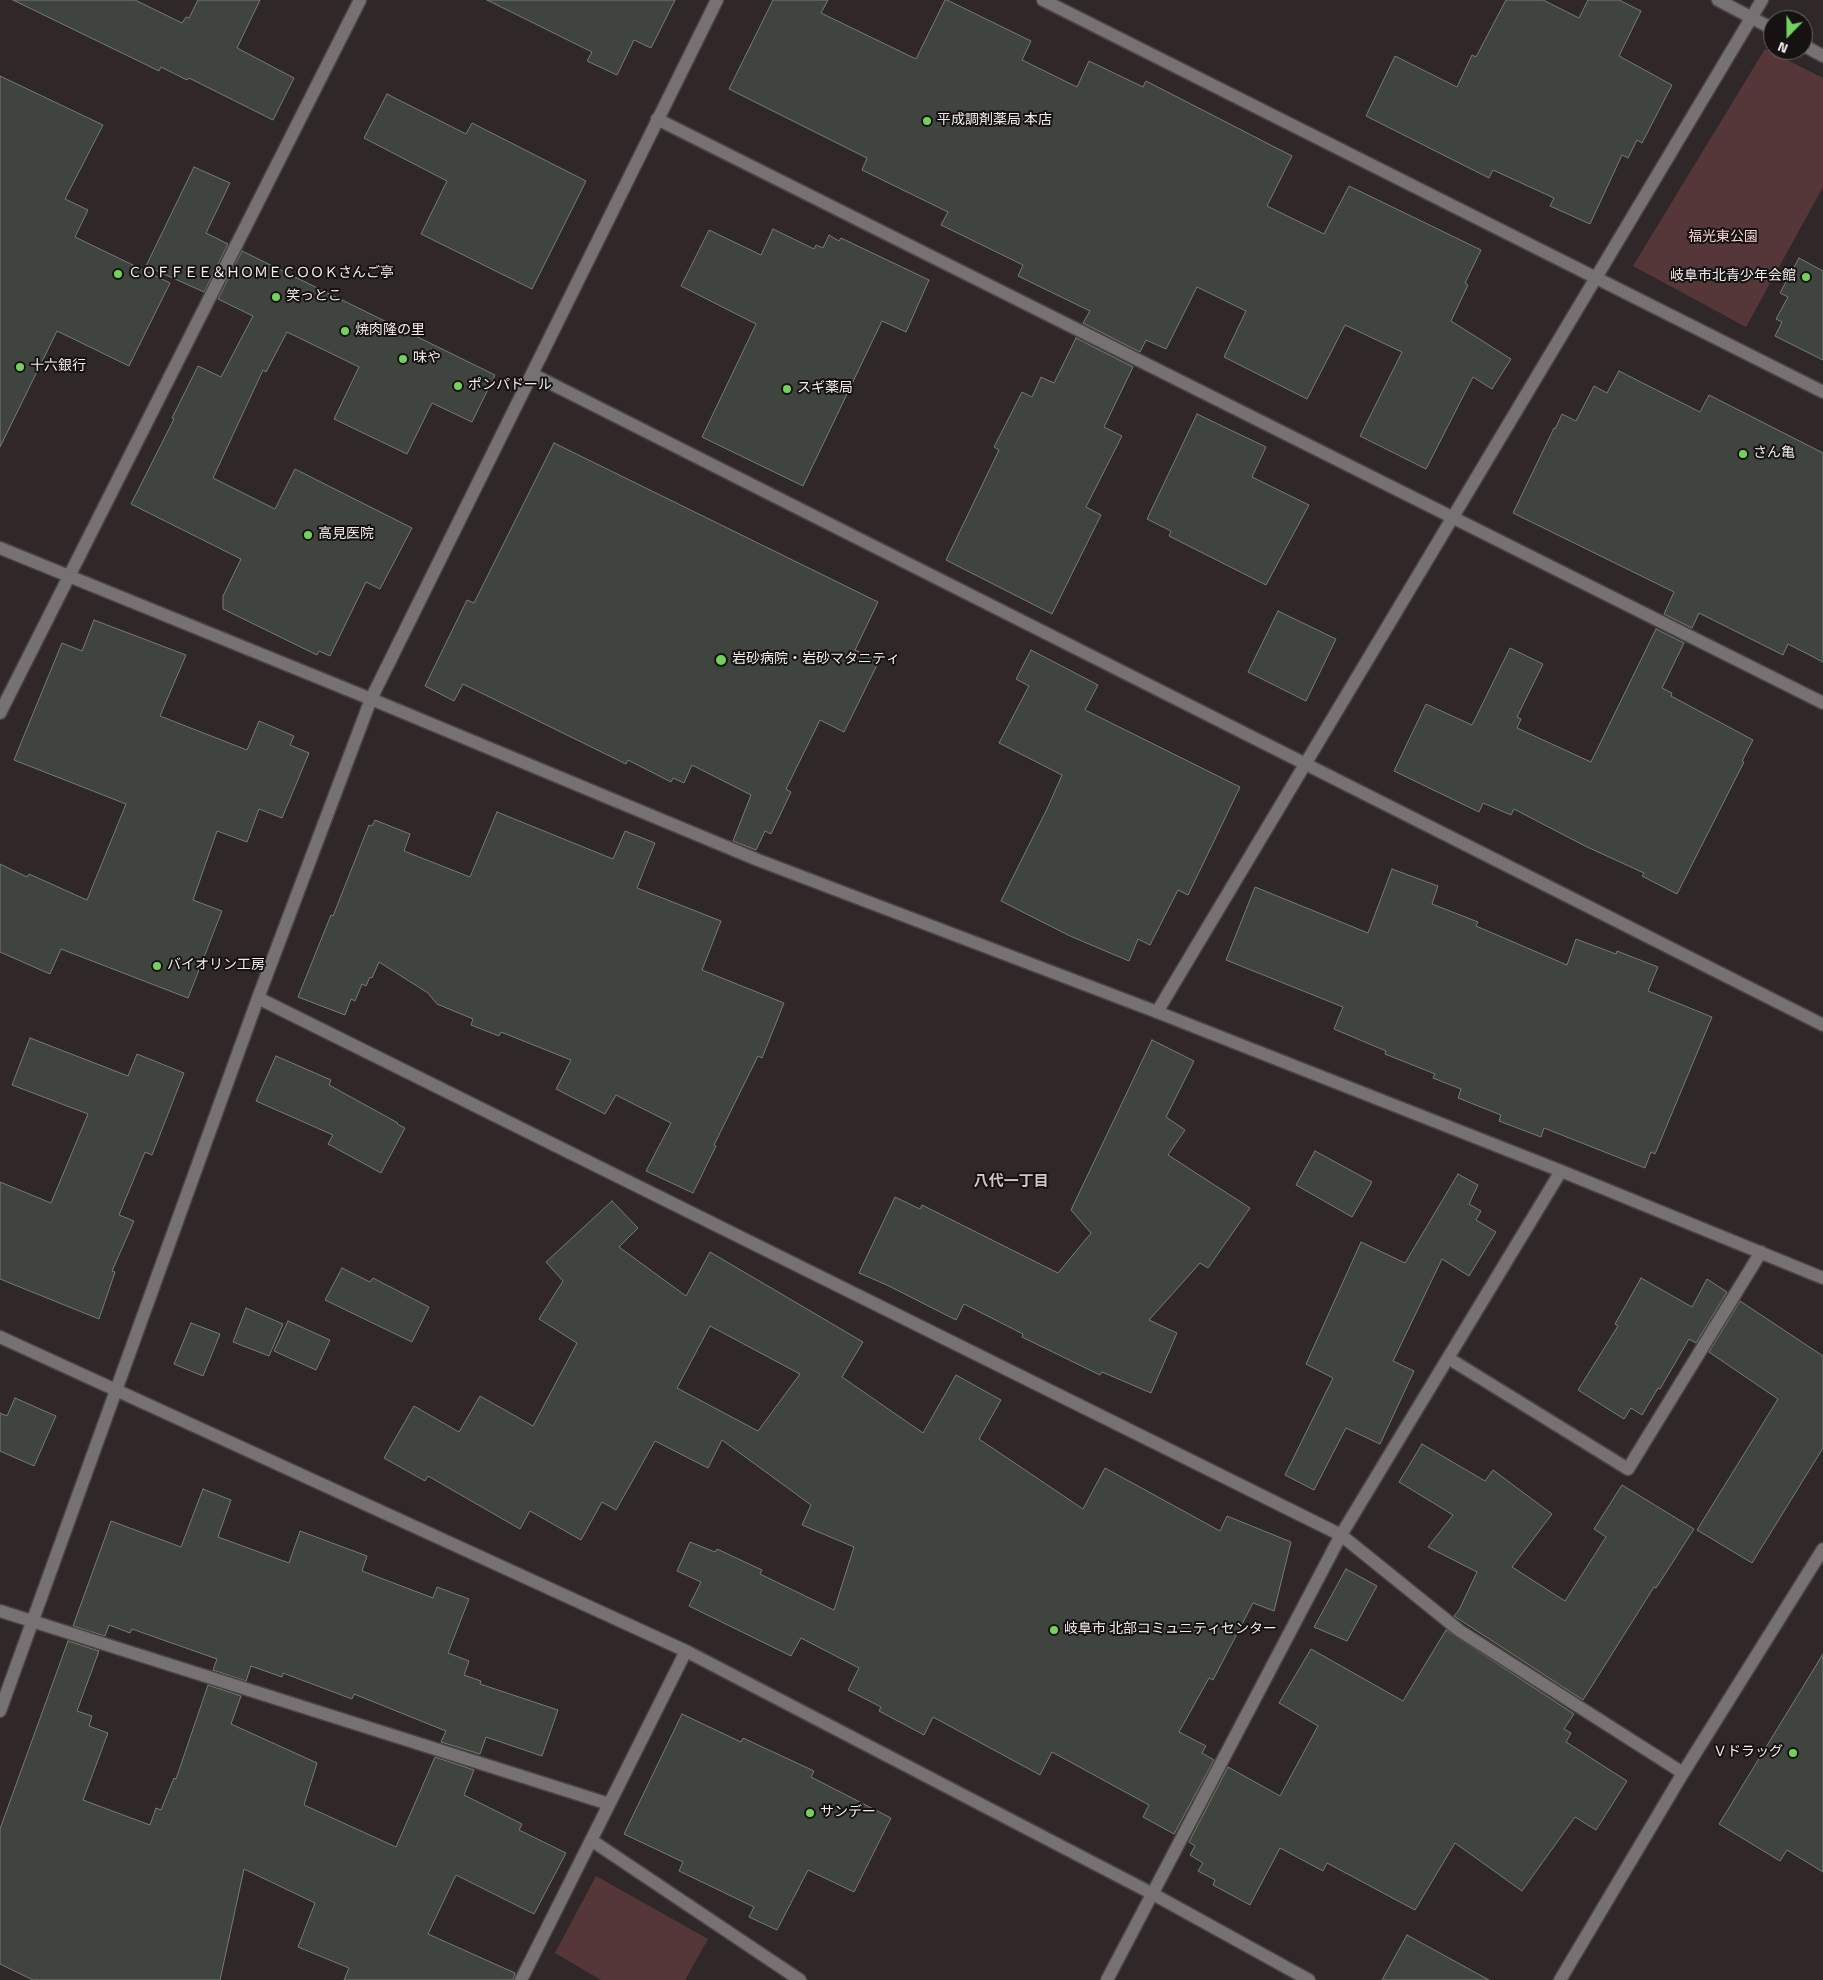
<!DOCTYPE html>
<html>
<head>
<meta charset="utf-8">
<style>
  body { margin:0 }
  #map { position:relative; width:1823px; height:1980px; overflow:hidden; background:#302828; font-family:"Titillium Web",sans-serif }
  canvas { display:block }
  .north { position:absolute; left:1763px; top:10px; width:50px; height:50px; box-sizing:border-box; background:#161212; border:1px solid #6e696a; border-radius:50%; rotate:202deg; font-size:14px; font-weight:700; line-height:20px; text-align:center; color:#f2eced }
  .north::after { content:''; display:block; margin:auto; width:18px; height:22px; background:#74d25c; clip-path:polygon(50% 0,100% 100%,50% 72%,0 100%) }
</style>
</head>
<body>
<div id="map">
<canvas width="1823" height="1980"></canvas>
<div class="north">N</div>
</div>
<script>
const ctx = document.querySelector('canvas').getContext('2d');
ctx.lineJoin = 'round';
function fillPath(path, color) { ctx.fillStyle = color; ctx.fill(path, 'evenodd'); }
const poly = rows => new Path2D(rows.map(r => 'M' + r).join(''));
function trace(path, color, width, dash) { ctx.strokeStyle = color; ctx.lineWidth = width; ctx.lineCap = dash ? 'butt' : 'round'; ctx.setLineDash(dash || []); ctx.stroke(path); }
function label(font, color, halo, rows, align = 'center') {
  ctx.font = font + ' "Titillium Web","Noto Sans JP",sans-serif'; ctx.lineWidth = 4; ctx.setLineDash([]); ctx.textBaseline = 'middle'; ctx.strokeStyle = halo; ctx.fillStyle = color; for (const [text, x, y, turn = 0] of rows) {
    ctx.save(); ctx.translate(x, y); ctx.rotate((+turn || 0) * Math.PI / 180); ctx.textAlign = isNaN(turn) ? turn : align; if (halo) ctx.strokeText(text, 0, 0); ctx.fillText(text, 0, 0); ctx.restore();
  }
}
fillPath(poly([
  [1765,49,1823,78,1823,187,1746,327,1633,266],
  [596,1876,708,1939,685,1980,601,1980,555,1953]
]), '#563739');
const building = poly([
  [13,0,135,0,182,23,186,17,189,18,198,0,260,0,237,48,294,78,273,120,189,78,187,80,161,67,159,71,13,0],
  [487,0,675,0,651,48,634,40,617,75,587,61,592,52,487,0],
  [773,0,828,0,821,13,916,59,945,0,947,0,1031,41,1022,60,1077,87,1089,61,1143,87,1146,81,1292,156,1267,206,1324,234,1349,186,1481,250,1465,283,1468,285,1451,321,1511,359,1492,389,1473,377,1426,469,1360,436,1402,352,1345,325,1307,399,1224,357,1246,311,1197,287,1166,349,1146,340,1140,352,1083,323,1090,311,1018,276,1023,265,941,225,948,212,862,170,867,158,729,89,773,0],
  [1506,0,1543,0,1579,18,1588,0,1619,0,1641,11,1619,56,1672,85,1642,143,1637,140,1628,158,1622,155,1590,224,1550,206,1554,198,1493,170,1489,178,1366,116,1395,56,1457,87,1472,55,1476,57,1506,0],
  [0,76,103,125,65,199,88,210,75,237,170,283,129,366,57,331,0,447,0,76],
  [387,94,466,134,472,123,586,181,532,289,421,234,447,181,364,138,387,94],
  [194,167,230,183,206,233,228,244,204,292,146,266,194,167],
  [773,229,814,249,816,245,823,248,829,235,839,241,841,238,929,280,906,332,882,321,803,486,702,437,756,324,681,286,709,230,761,255,773,229],
  [242,251,495,375,472,422,432,403,407,454,334,419,359,367,287,332,266,372,263,370,213,478,275,509,295,469,412,528,380,589,366,582,330,656,319,651,317,655,223,609,223,596,241,559,131,504,174,419,172,418,198,366,221,377,253,316,218,299,242,251],
  [1799,258,1823,271,1823,360,1775,336,1782,322,1776,319,1788,297,1780,293,1799,258],
  [1076,338,1133,367,1104,427,1122,436,1086,507,1101,515,1052,614,946,560,999,450,994,447,1022,392,1032,397,1041,377,1054,383,1076,338],
  [1619,371,1700,412,1709,395,1823,453,1823,662,1788,644,1783,655,1699,613,1692,628,1664,614,1674,592,1513,513,1554,428,1555,429,1562,414,1576,421,1594,386,1607,393,1619,371],
  [1197,414,1266,447,1252,477,1309,505,1266,585,1169,536,1171,531,1147,519,1197,414],
  [554,443,878,602,855,650,879,661,844,732,820,720,786,789,791,792,771,834,765,831,756,850,733,841,751,795,692,765,684,783,673,778,671,782,628,760,626,764,463,684,454,701,425,686,467,600,474,603,554,443],
  [1278,611,1336,639,1306,701,1248,672,1278,611],
  [94,620,186,655,160,716,247,750,259,721,294,736,290,745,309,753,282,818,259,809,247,842,217,831,193,900,222,911,188,998,61,949,50,974,0,952,0,864,27,877,29,874,87,900,126,804,14,760,62,643,82,651,94,620],
  [1656,629,1684,643,1662,688,1672,693,1671,696,1753,740,1742,761,1744,762,1677,894,1642,876,1644,873,1585,846,1514,809,1511,815,1483,803,1479,812,1394,771,1426,704,1472,725,1510,648,1543,664,1517,717,1521,719,1517,728,1591,762,1656,629],
  [1031,650,1098,685,1085,710,1240,787,1188,895,1178,890,1150,945,1138,939,1129,961,1070,936,1001,901,1047,809,1062,775,999,743,1029,686,1016,679,1031,650],
  [497,812,613,859,625,831,655,843,637,888,721,921,702,970,784,1003,762,1058,758,1056,714,1145,716,1146,693,1193,646,1171,671,1123,616,1095,605,1114,556,1089,571,1060,501,1032,499,1036,471,1025,473,1019,437,1004,428,993,379,962,372,978,370,977,366,986,362,984,355,1001,351,999,345,1015,298,997,331,915,333,916,369,825,372,826,375,820,410,834,404,851,470,877,497,812],
  [1392,869,1438,886,1432,904,1478,922,1476,926,1567,965,1576,939,1616,954,1617,951,1658,967,1648,991,1712,1017,1655,1154,1651,1152,1645,1168,1544,1128,1541,1137,1499,1121,1501,1115,1458,1098,1461,1089,1433,1078,1435,1074,1385,1054,1386,1051,1334,1029,1343,1007,1226,960,1255,887,1368,933,1392,869],
  [30,1038,128,1076,137,1054,184,1073,152,1155,145,1152,119,1215,134,1221,112,1271,115,1272,99,1319,0,1279,0,1182,51,1203,88,1114,12,1085,30,1038],
  [1152,1040,1194,1061,1166,1117,1185,1130,1168,1155,1250,1208,1208,1268,1200,1263,1149,1320,1177,1333,1151,1393,1102,1372,1100,1375,1022,1337,1023,1334,964,1304,956,1320,887,1285,859,1273,895,1197,920,1209,922,1205,1058,1273,1091,1233,1071,1210,1152,1040],
  [276,1056,331,1080,329,1085,398,1123,397,1124,405,1128,381,1173,328,1144,333,1135,256,1101,276,1056],
  [1315,1151,1372,1182,1352,1217,1296,1185,1315,1151],
  [1458,1174,1478,1185,1469,1204,1481,1211,1476,1220,1496,1232,1469,1276,1442,1259,1393,1361,1414,1371,1380,1444,1346,1428,1314,1490,1285,1475,1333,1378,1306,1364,1361,1242,1405,1263,1458,1174],
  [612,1201,638,1228,619,1247,686,1296,710,1252,863,1342,842,1377,923,1433,956,1375,1001,1400,979,1439,1083,1509,1105,1468,1220,1531,1227,1516,1291,1542,1274,1611,1253,1603,1213,1680,1209,1678,1179,1732,1206,1746,1202,1753,1214,1760,1174,1834,1143,1817,1149,1805,1052,1752,1040,1775,933,1717,924,1735,879,1711,881,1707,848,1690,859,1668,801,1638,791,1656,689,1606,701,1582,677,1571,690,1542,715,1552,717,1549,762,1570,760,1574,834,1610,854,1547,802,1525,811,1505,722,1440,708,1468,655,1441,616,1510,602,1502,581,1540,530,1511,520,1529,428,1476,425,1481,384,1458,414,1406,459,1432,480,1396,533,1426,577,1343,539,1319,563,1281,546,1262,612,1201],
  [710,1326,800,1374,758,1431,677,1388,710,1326],
  [342,1268,370,1282,373,1278,429,1307,412,1342,325,1300,342,1268],
  [1641,1278,1692,1307,1707,1279,1727,1292,1696,1343,1689,1339,1660,1389,1658,1388,1642,1415,1631,1408,1624,1419,1578,1390,1618,1326,1615,1324,1641,1278],
  [1740,1301,1823,1356,1823,1448,1752,1563,1697,1530,1778,1399,1709,1352,1740,1301],
  [246,1308,283,1324,269,1356,233,1342,246,1308],
  [288,1321,330,1340,316,1370,274,1351,288,1321],
  [191,1323,220,1334,203,1376,174,1364,191,1323],
  [15,1398,56,1416,34,1466,0,1451,0,1413,7,1416,15,1398],
  [1422,1444,1485,1481,1493,1470,1552,1514,1512,1567,1565,1601,1606,1537,1594,1529,1622,1485,1694,1529,1656,1588,1654,1587,1583,1700,1454,1616,1459,1610,1477,1572,1428,1547,1453,1515,1399,1482,1422,1444],
  [203,1489,231,1500,218,1537,289,1563,300,1531,367,1556,362,1571,433,1598,437,1587,469,1599,448,1653,469,1661,464,1675,481,1681,480,1684,558,1710,542,1756,486,1737,480,1754,441,1742,446,1731,354,1694,352,1699,283,1673,282,1677,251,1666,246,1681,213,1670,217,1659,132,1629,130,1633,109,1625,105,1636,73,1626,111,1521,181,1547,203,1489],
  [1346,1569,1377,1586,1347,1641,1314,1627,1346,1569],
  [1446,1630,1574,1714,1564,1729,1571,1733,1566,1742,1627,1781,1596,1830,1575,1817,1522,1891,1455,1843,1415,1910,1327,1863,1323,1871,1280,1848,1250,1905,1213,1885,1215,1880,1198,1871,1203,1863,1190,1855,1195,1846,1189,1842,1228,1767,1280,1796,1318,1726,1279,1703,1311,1649,1403,1701,1446,1630],
  [68,1641,99,1651,77,1711,92,1716,89,1726,108,1733,83,1800,150,1825,156,1808,161,1810,174,1778,176,1779,208,1685,241,1696,231,1724,317,1763,304,1805,396,1847,435,1757,474,1770,464,1795,522,1824,519,1830,566,1853,534,1914,456,1875,428,1934,515,1973,513,1980,344,1980,349,1968,298,1947,315,1903,244,1869,220,1980,33,1980,0,1964,0,1829,68,1641],
  [1823,1654,1823,1872,1787,1850,1780,1861,1719,1824,1823,1654],
  [682,1714,741,1742,743,1738,814,1771,811,1777,891,1818,854,1892,808,1870,777,1930,749,1917,754,1907,679,1871,683,1862,624,1834,682,1714],
  [1407,1935,1489,1980,1382,1980,1407,1935]
]);
fillPath(building, '#3f443e');
trace(building, '#767c75', 1);
const minor = poly([
  [1043,0,1823,392],
  [1718,0,1773,29],
  [1803,45,1823,56],
  [657,119,1823,703],
  [532,374,1823,1025],
  [0,548,371,699,758,860,1157,1012,1561,1171,1823,1278],
  [0,713,360,0],
  [258,998,1341,1535,1460,1631,1683,1773],
  [1157,1012,1762,0],
  [0,1337,686,1651,1153,1894,1309,1980],
  [1448,1358,1628,1469,1761,1252],
  [0,1611,609,1804],
  [0,1711,258,998,371,699,717,0],
  [591,1840,800,1980],
  [521,1980,686,1651],
  [1107,1980,1341,1535,1561,1171],
  [1560,1980,1683,1773,1823,1549]
]);
trace(minor, '#4b4344', 15);
trace(minor, '#767172', 12);
for (const [x, y, r, color] of [
  [927,121,5,"#74d25c"],
  [118,274,5,"#74d25c"],
  [1806,277,5,"#74d25c"],
  [276,297,5,"#74d25c"],
  [345,331,5,"#74d25c"],
  [403,359,5,"#74d25c"],
  [20,367,5,"#74d25c"],
  [458,386,5,"#74d25c"],
  [787,389,5,"#74d25c"],
  [1743,454,5,"#74d25c"],
  [308,535,5,"#74d25c"],
  [721,660,6,"#74d25c"],
  [157,966,5,"#74d25c"],
  [1054,1630,5,"#74d25c"],
  [1793,1753,5,"#74d25c"],
  [810,1813,5,"#74d25c"]
]) { const dot = new Path2D(); dot.arc(x, y, r, 0, 2 * Math.PI); ctx.fillStyle = color; ctx.fill(dot); trace(dot, '#161212', 2); }
label('14px', '#f2eced', '#161212', [
  ["平成調剤薬局 本店",937,121],
  ["ＣＯＦＦＥＥ＆ＨＯＭＥＣＯＯＫさんご亭",128,274],
  ["岐阜市北青少年会館",1796,277,"right"],
  ["笑っとこ",286,297],
  ["焼肉隆の里",355,331],
  ["味や",413,359],
  ["十六銀行",30,367],
  ["ポンパドール",468,386],
  ["スギ薬局",797,389],
  ["さん亀",1753,454],
  ["高見医院",318,535],
  ["岩砂病院・岩砂マタニティ",732,660],
  ["バイオリン工房",167,966],
  ["岐阜市 北部コミュニティセンター",1064,1630],
  ["Ｖドラッグ",1783,1753,"right"],
  ["サンデー",820,1813]
], 'left');
label('14px', '#f9cfd1', '#161212', [
  ["福光東公園",1723,238]
]);
label('bold 15px', '#cfc4c5', '#161212', [
  ["八代一丁目",1011,1182]
]);
</script>
</body>
</html>
